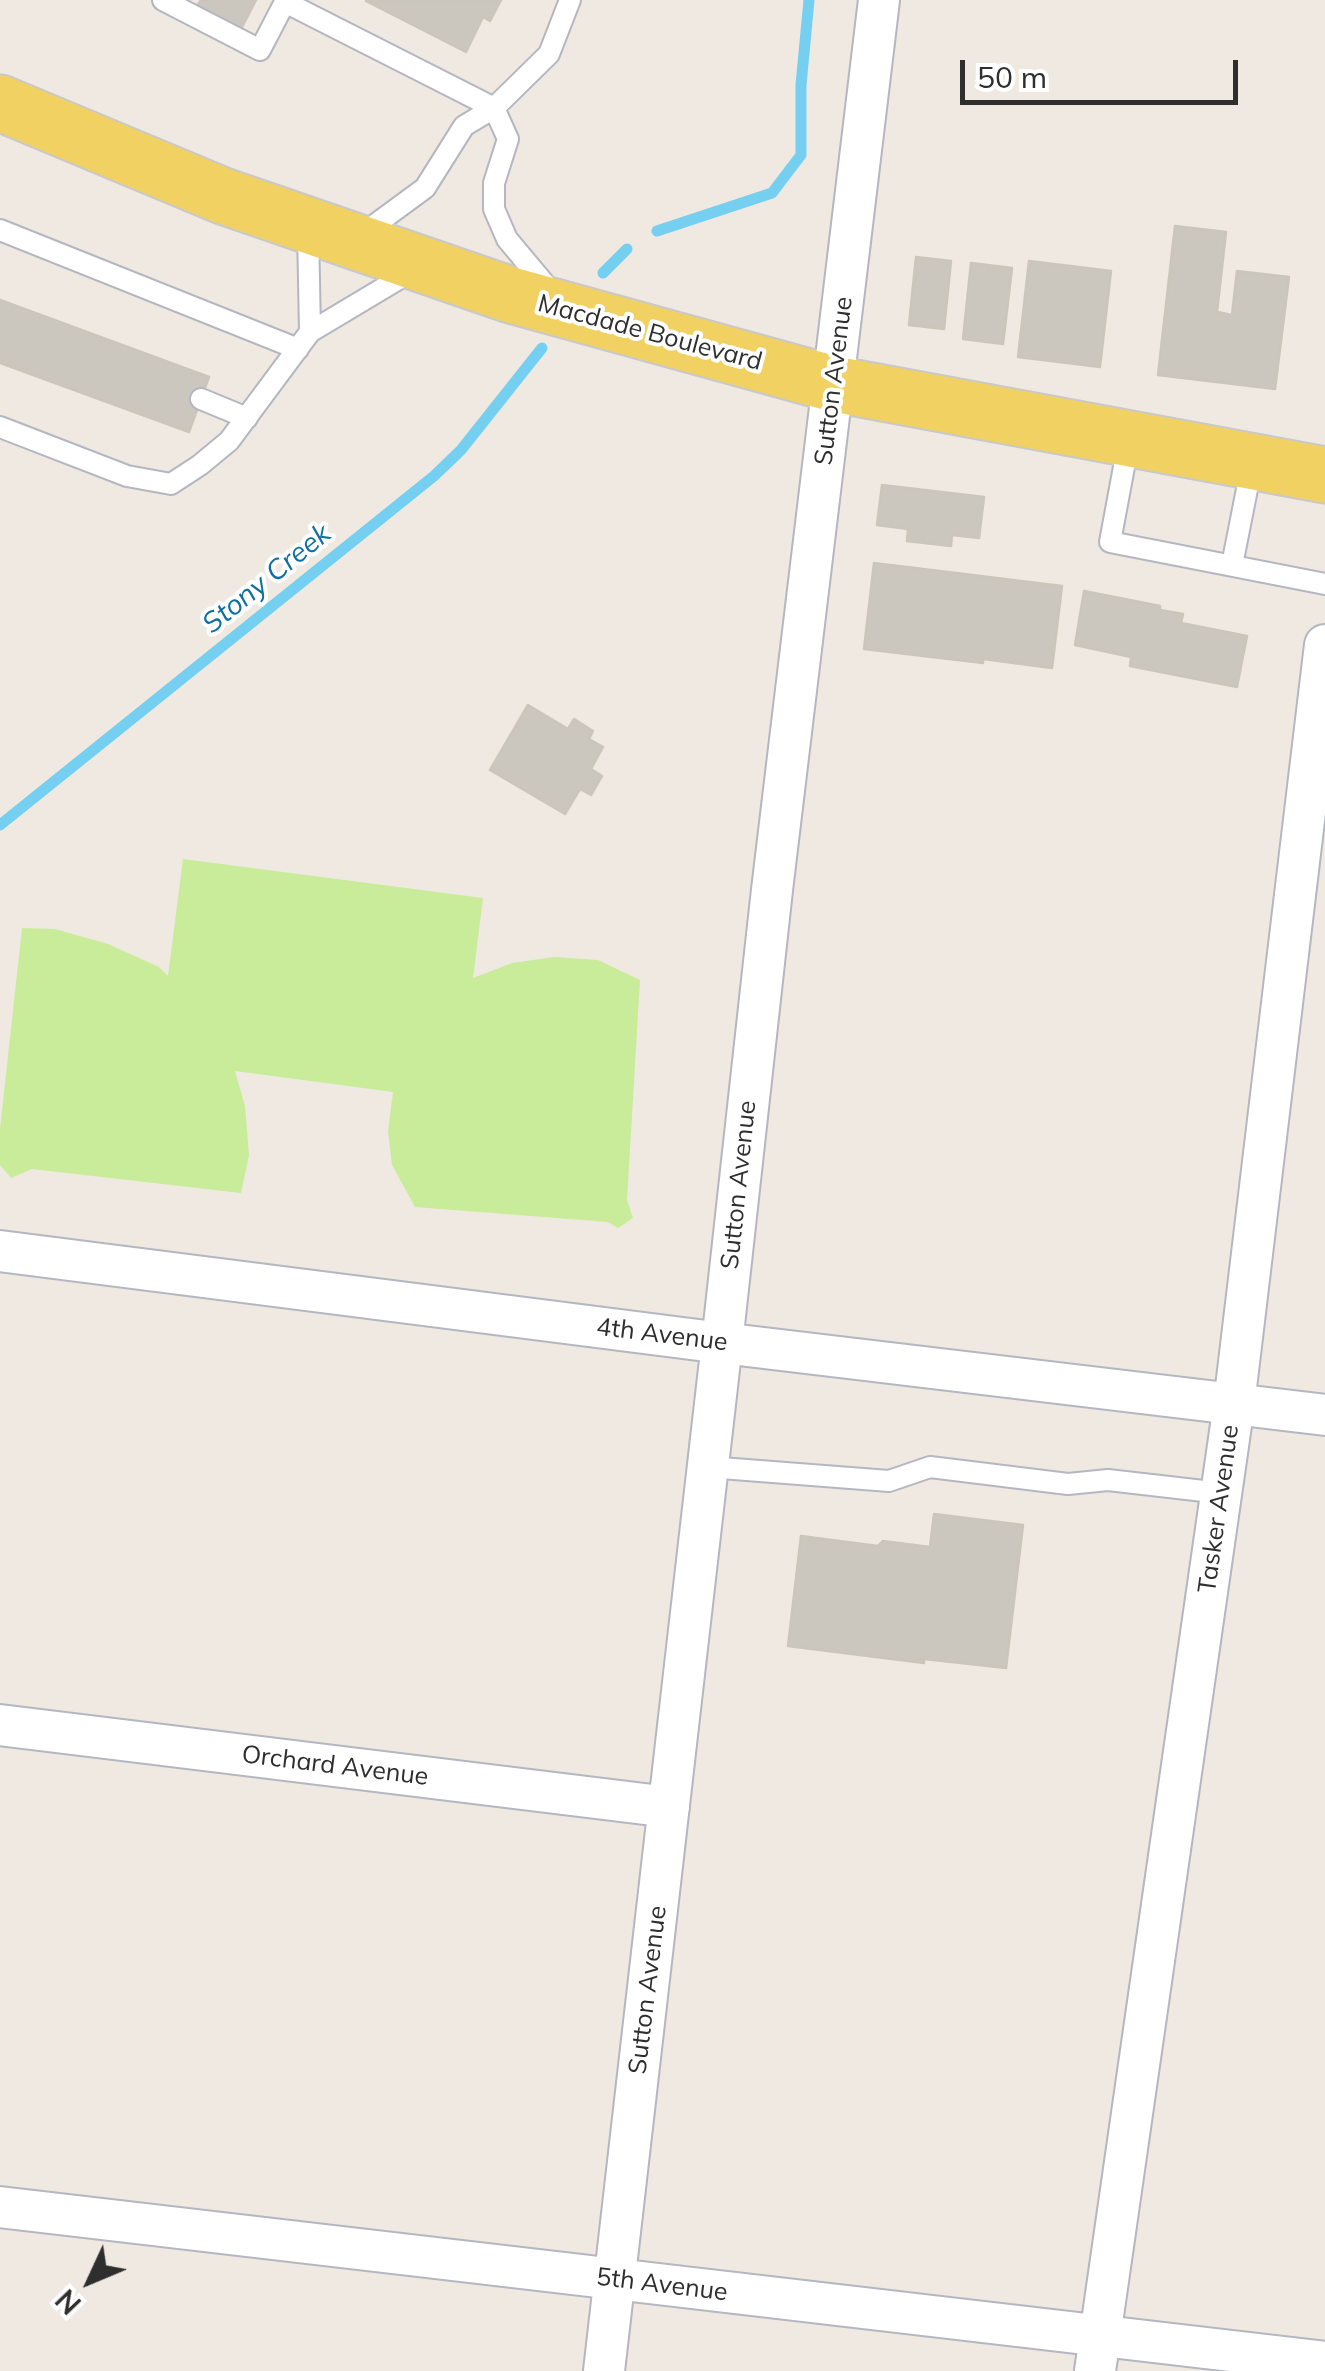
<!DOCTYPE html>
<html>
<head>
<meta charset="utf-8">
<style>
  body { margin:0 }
  #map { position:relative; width:1325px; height:2371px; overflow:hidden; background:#efe9e1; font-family:Mulish,sans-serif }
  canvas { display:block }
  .north { position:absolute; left:40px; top:2231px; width:100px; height:100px; -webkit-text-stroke:8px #fff; paint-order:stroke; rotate:226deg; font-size:28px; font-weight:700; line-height:40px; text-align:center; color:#2e2e2e }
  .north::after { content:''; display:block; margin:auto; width:35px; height:45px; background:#2e2e2e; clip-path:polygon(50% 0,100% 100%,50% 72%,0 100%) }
  .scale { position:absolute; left:960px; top:60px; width:278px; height:45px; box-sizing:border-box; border:5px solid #2e2e2e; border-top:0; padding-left:12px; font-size:30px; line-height:35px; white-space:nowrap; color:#2e2e2e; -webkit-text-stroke:8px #fff; paint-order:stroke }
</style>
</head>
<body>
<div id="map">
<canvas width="1325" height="2371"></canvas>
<div class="north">N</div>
<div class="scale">50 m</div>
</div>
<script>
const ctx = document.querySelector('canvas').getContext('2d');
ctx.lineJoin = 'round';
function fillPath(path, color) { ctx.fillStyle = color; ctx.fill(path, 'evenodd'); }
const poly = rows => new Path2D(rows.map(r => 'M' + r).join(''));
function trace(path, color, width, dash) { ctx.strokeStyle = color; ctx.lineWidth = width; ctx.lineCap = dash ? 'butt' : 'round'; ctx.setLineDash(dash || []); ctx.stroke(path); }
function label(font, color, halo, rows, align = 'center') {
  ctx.font = font + ' Mulish,sans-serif'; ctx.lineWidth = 8; ctx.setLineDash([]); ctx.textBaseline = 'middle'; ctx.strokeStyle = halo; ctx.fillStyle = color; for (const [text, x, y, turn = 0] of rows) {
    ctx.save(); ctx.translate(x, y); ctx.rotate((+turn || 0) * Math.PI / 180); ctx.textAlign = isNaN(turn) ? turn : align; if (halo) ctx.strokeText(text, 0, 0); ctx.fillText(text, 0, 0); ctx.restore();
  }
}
fillPath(poly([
  [183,859,483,898,473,978,512,963,554,957,598,960,640,980,627,1200,633,1218,618,1228,608,1222,415,1207,392,1165,388,1131,393,1092,235,1071,245,1106,249,1155,241,1193,32,1169,11,1178,0,1165,0,1129,22,928,55,929,108,944,159,967,168,976]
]), '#c9ec9a');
trace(poly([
  [657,231,772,193,801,155,801,85,809,0],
  [603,273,627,249],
  [0,825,434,476,461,450,542,348]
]), '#75cff0', 11);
const building = poly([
  [201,0,256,0,241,29,197,6,201,0],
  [501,0,490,21,483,17,466,52,366,1,501,0],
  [1175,226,1226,232,1217,312,1232,315,1237,271,1289,277,1275,389,1158,375,1175,226],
  [916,257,951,261,944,329,909,325,916,257],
  [1029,261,1111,271,1100,367,1018,357,1029,261],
  [971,263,1012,268,1003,344,963,339,971,263],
  [0,300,209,377,189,432,0,363,0,300],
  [882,485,984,497,979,538,952,535,951,546,907,541,908,529,877,525,882,485],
  [874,563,1062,586,1052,668,983,659,983,663,864,649,874,563],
  [1084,591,1160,606,1160,610,1183,614,1181,623,1247,636,1237,687,1130,666,1131,657,1075,645,1084,591],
  [528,705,568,729,574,719,593,731,589,739,603,747,591,769,602,776,591,795,580,789,565,814,490,770,528,705],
  [934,1514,1023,1525,1006,1668,924,1659,924,1663,788,1646,801,1536,878,1546,883,1541,930,1547,934,1514]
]);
fillPath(building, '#cbc7bf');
trace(building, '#cbc5ba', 2.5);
const service = poly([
  [163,0,260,50,285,2],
  [286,0,285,2,494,108,508,139,494,183,494,209,507,239,553,294],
  [308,229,310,332],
  [0,230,298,349],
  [361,235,425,188,464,126,494,108,549,54,570,0],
  [201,399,247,418],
  [0,427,127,476,171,484,200,465,229,441,310,332,412,271],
  [1129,440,1110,542,1325,584],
  [1232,565,1252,464],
  [708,1467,889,1481,930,1467,1068,1484,1108,1480,1221,1493]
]);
const minor = poly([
  [0,1251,722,1343,1325,1415],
  [0,1725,669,1807],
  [0,2207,1325,2362],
  [604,2371,722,1343,772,890,879,0],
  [1095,2371,1234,1404,1325,645]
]);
const primary = poly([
  [0,103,223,196,511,295,834,384,1325,475]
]);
trace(service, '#b4b7c1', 24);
trace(minor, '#b4b7c1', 44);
trace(primary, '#c9c9c9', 59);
trace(service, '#fff', 20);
trace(minor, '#fff', 40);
trace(primary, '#f2d163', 55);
label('25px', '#2e2e2e', '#fff', [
  ["Macdade Boulevard",650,333,15],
  ["Sutton Avenue",834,381,-83],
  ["Sutton Avenue",739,1185,-84],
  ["4th Avenue",662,1335,7],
  ["Tasker Avenue",1219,1509,-82],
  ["Orchard Avenue",335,1766,7],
  ["Sutton Avenue",648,1990,-83],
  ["5th Avenue",662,2285,7]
]);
label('italic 28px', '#0d6fa3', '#fff', [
  ["Stony Creek",267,579,-39]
]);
</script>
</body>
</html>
